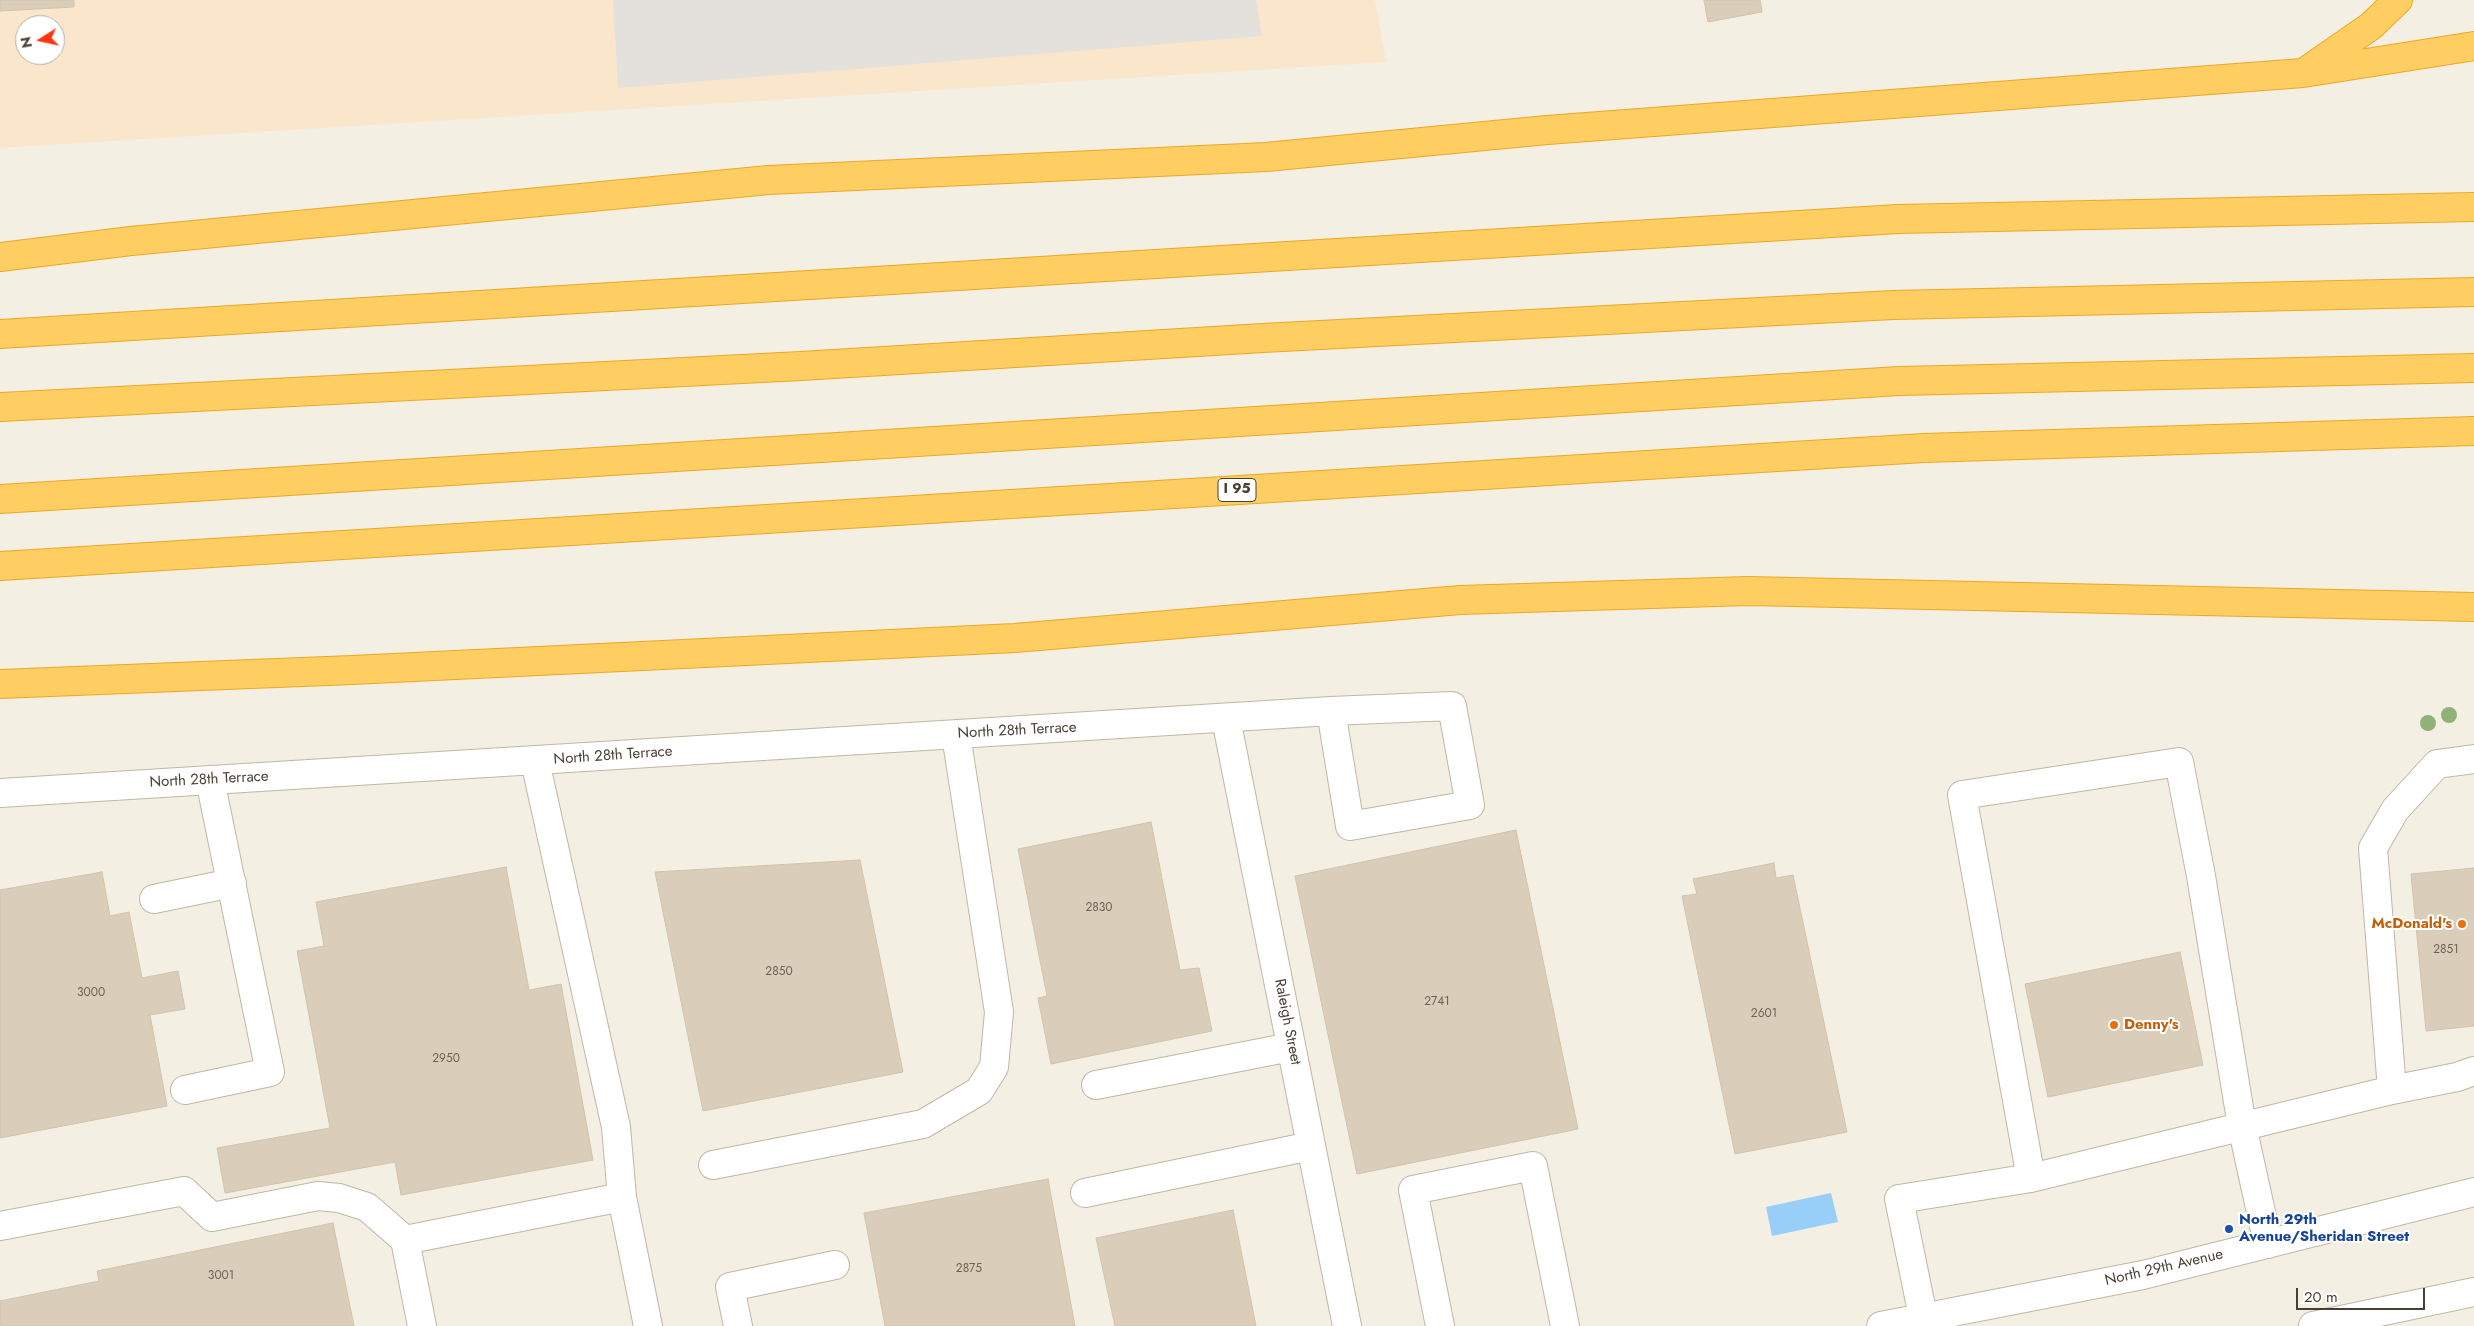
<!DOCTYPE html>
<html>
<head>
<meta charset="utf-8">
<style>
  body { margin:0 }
  #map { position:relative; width:2474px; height:1326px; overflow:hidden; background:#f4efe3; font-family:Jost,sans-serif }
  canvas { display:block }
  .north { position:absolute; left:15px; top:15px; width:50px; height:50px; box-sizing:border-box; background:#fff; border:1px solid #b5b2ad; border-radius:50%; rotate:260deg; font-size:14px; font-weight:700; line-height:20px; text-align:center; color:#463f33 }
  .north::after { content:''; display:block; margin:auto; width:18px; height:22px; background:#ff370f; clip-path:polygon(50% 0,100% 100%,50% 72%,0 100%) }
  .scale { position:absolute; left:2296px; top:1288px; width:129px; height:22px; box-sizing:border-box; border:2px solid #463f33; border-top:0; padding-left:6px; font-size:15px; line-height:18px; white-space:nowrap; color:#463f33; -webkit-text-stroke:4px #fff; paint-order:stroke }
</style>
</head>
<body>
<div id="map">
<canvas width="2474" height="1326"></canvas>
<div class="north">N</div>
<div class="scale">20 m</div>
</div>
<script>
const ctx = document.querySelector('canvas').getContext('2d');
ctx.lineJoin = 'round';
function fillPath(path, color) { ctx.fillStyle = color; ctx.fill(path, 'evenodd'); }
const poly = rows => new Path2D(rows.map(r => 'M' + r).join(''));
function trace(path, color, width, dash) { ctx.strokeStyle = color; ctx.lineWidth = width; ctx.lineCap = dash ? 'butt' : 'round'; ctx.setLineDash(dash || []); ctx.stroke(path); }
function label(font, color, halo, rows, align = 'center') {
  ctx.font = font + ' Jost,sans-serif'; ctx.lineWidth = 4; ctx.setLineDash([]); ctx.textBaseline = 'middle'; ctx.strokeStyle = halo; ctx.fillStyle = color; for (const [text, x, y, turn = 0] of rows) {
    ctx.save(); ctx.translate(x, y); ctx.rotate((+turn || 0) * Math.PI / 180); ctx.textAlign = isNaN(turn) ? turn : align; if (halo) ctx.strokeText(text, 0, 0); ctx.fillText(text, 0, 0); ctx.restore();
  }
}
fillPath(poly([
  [0,0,1375,0,1386,62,0,148],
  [25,25,55,25,55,55,25,55]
]), '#f9e6cb');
fillPath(poly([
  [613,0,1256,0,1262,36,618,88]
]), '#e4e1dc');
fillPath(poly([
  [1831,1193,1838,1222,1772,1236,1766,1207]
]), '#98cff8');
const building = poly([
  [0,0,74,0,74,7,0,11,0,0],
  [1704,0,1760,0,1762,12,1708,22,1704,0],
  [1151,822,1180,970,1199,968,1212,1031,1051,1064,1038,998,1047,996,1018,849,1151,822],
  [1516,830,1578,1129,1357,1174,1295,876,1516,830],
  [860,860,903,1072,703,1111,655,872,860,860],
  [1774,863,1776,878,1793,875,1847,1132,1735,1154,1682,896,1697,894,1693,879,1774,863],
  [506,867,529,990,561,984,593,1160,401,1195,395,1162,225,1193,217,1148,330,1128,297,951,324,946,316,902,506,867],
  [2474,868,2474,1026,2426,1031,2411,874,2474,868],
  [102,872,110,916,129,912,142,978,178,971,185,1009,150,1015,167,1106,0,1138,0,890,102,872],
  [2180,952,2203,1065,2048,1097,2025,984,2180,952],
  [1048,1179,1075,1326,885,1326,864,1213,1048,1179],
  [1233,1210,1256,1326,1115,1326,1096,1238,1233,1210],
  [333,1223,354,1326,0,1326,0,1301,99,1281,97,1271,333,1223]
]);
fillPath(building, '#daceba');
trace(building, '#d2c3aa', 1);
const minor = poly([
  [1226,719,1347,1326],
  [535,761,616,1127,622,1197,648,1326],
  [0,793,1331,711,1350,826,1470,805,1452,706,1331,711],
  [154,899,232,883],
  [1096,1085,1291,1047],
  [185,1090,270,1072,210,780],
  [2392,1090,2373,848,2395,810,2437,764,2474,759],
  [713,1165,923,1124,979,1091,994,1067,999,1012,956,735],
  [2031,1178,1962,795,2179,762,2201,876,2242,1126,2268,1244],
  [1085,1193,1311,1146],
  [0,1226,184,1191,212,1217,318,1196,339,1198,367,1207,405,1240,622,1197],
  [405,1240,422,1326],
  [738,1326,730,1287,835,1265],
  [1440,1326,1413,1190,1533,1166,1565,1326],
  [1881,1326,2143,1275,2474,1192],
  [1925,1326,1899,1199,2031,1178,2392,1090,2457,1077,2474,1071],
  [2313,1326,2474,1292]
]);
const highway = poly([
  [2309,69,2371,26,2398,0],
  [0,257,131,241,769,180,1266,157,1547,130,2303,73,2474,46],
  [0,334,1898,219,2474,207],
  [0,407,801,366,1263,338,1893,305,2474,292],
  [0,499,1899,381,2474,368],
  [0,566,1924,448,2474,431],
  [0,684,352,670,1015,638,1460,600,1748,591,2474,607]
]);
trace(minor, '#c0b7a5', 30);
trace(highway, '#eea722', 30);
trace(minor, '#fff', 28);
trace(highway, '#ffce63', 28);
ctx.fillStyle = '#92b178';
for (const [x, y] of [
  [2449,715],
  [2428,723]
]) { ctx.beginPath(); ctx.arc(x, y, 8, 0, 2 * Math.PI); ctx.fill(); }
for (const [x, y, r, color] of [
  [2462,924,5,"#e8710a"],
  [2114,1025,5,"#e8710a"],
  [2229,1229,5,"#1a4fb4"]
]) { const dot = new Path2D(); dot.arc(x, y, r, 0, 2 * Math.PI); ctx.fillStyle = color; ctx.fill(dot); trace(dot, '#fff', 2); }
label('12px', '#6b6355', null, [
  ["2830",1099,908],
  ["2851",2446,950],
  ["2850",779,972],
  ["3000",91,993],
  ["2741",1437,1002],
  ["2601",1764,1014],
  ["2950",446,1059],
  ["2875",969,1269],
  ["3001",221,1276]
]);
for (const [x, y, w] of [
  [1237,490,38]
]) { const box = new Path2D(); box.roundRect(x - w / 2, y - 11.5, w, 23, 4); ctx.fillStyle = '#fff'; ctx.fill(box); trace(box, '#463f33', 1); }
label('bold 14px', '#463f33', null, [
  ["I 95",1237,490]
]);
label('15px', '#463f33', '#fff', [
  ["North 28th Terrace",1017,731,-3],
  ["North 28th Terrace",613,756,-4],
  ["North 28th Terrace",209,780,-3],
  ["Raleigh Street",1287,1022,79],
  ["North 29th Avenue",2164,1268,-13]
]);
label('bold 15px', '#c56008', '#fff', [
  ["McDonald's",2452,924],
  ["Denny's",2124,1025,"left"]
], 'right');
label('bold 15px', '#164399', '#fff', [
  ["North 29th",2239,1220],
  ["Avenue/Sheridan Street",2239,1237]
], 'left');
</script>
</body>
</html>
